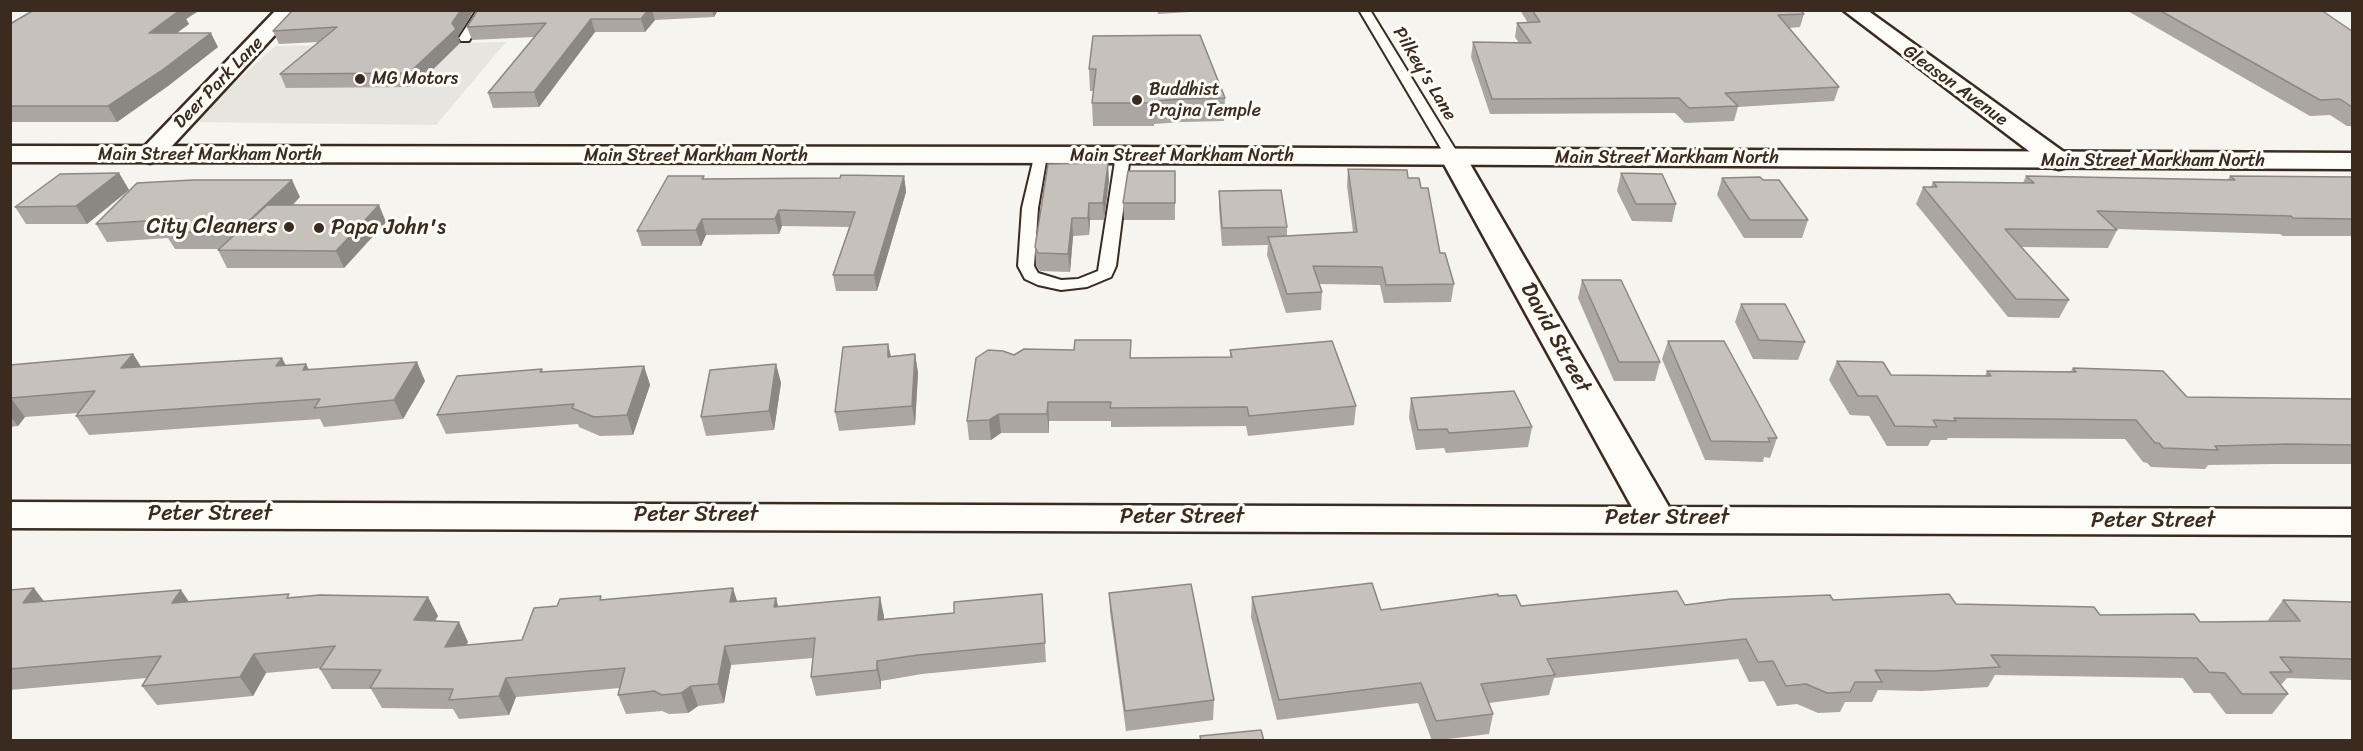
<!DOCTYPE html>
<html>
<head>
<meta charset="utf-8">
<style>
  body { margin:0 }
  #map { position:relative; width:2363px; height:751px; overflow:hidden; background:#f5f4ee; font-family:Sriracha,sans-serif }
  canvas { display:block }
  .frame { position:absolute; inset:0; border:12px solid #3b2a1e; pointer-events:none }
</style>
</head>
<body>
<div id="map">
<canvas width="2363" height="751"></canvas>
<div class="frame"></div>
</div>
<script>
const ctx = document.querySelector('canvas').getContext('2d');
ctx.lineJoin = 'round';
function fillPath(path, color) { ctx.fillStyle = color; ctx.fill(path, 'evenodd'); }
const poly = rows => new Path2D(rows.map(r => 'M' + r).join(''));
function trace(path, color, width, dash) { ctx.strokeStyle = color; ctx.lineWidth = width; ctx.lineCap = dash ? 'butt' : 'round'; ctx.setLineDash(dash || []); ctx.stroke(path); }
function label(font, color, halo, rows, align = 'center') {
  ctx.font = font + ' Sriracha,sans-serif'; ctx.lineWidth = 6; ctx.setLineDash([]); ctx.textBaseline = 'middle'; ctx.strokeStyle = halo; ctx.fillStyle = color; for (const [text, x, y, turn = 0] of rows) {
    ctx.save(); ctx.translate(x, y); ctx.rotate((+turn || 0) * Math.PI / 180); ctx.textAlign = isNaN(turn) ? turn : align; if (halo) ctx.strokeText(text, 0, 0); ctx.fillText(text, 0, 0); ctx.restore();
  }
}
fillPath(poly([
  [506,42,436,125,192,122,275,46]
]), '#e7e5df');
const lane = poly([
  [477,10,488,10,469,41,461,41,459,38,477,10],
  [1359,10,1370,10,1460,157,1458,160,1448,160,1446,157,1359,10],
  [1123,151,1130,155,1116,266,1111,277,1087,287,1061,290,1038,285,1025,279,1018,266,1022,208,1035,153,1040,152,1047,156,1038,208,1034,266,1038,273,1061,280,1078,279,1098,271,1116,155,1123,151]
]);
const street = poly([
  [276,10,298,10,159,160,150,163,141,160,137,155,141,150,276,10],
  [1843,10,1867,10,2068,155,2072,161,2068,167,2059,169,2050,167,1843,10],
  [1453,149,1462,151,1466,157,1669,507,2352,509,2352,535,10,528,10,502,1632,507,1440,157,1444,151,1453,149]
]);
const primary = poly([
  [10,146,1123,147,2352,153,2352,169,1123,163,10,162,10,146]
]);
trace(lane, '#3b2a1e', 4);
trace(street, '#3b2a1e', 5);
trace(primary, '#3b2a1e', 5);
fillPath(lane, '#fdfcf7');
fillPath(street, '#fdfcf7');
fillPath(primary, '#fdfcf7');
fillPath(poly([
  [34,10,200,10,186,19,189,24,177,33,218,47,168,86,117,122,10,122,10,24],
  [293,10,474,10,458,36,460,43,415,87,286,88,280,74,319,42,279,44,273,31],
  [477,10,718,10,714,17,655,20,645,32,595,32,539,107,493,108,488,93,534,37,472,40,467,27],
  [1157,10,1206,10,1206,11,1158,14],
  [1520,10,1800,10,1804,14,1800,27,1789,28,1839,87,1834,101,1738,107,1734,121,1685,123,1675,113,1490,114,1471,57,1473,42,1519,43,1515,37,1517,23,1528,23],
  [2126,10,2321,10,2352,31,2352,126,2347,126,2330,115,2310,116],
  [1093,36,1225,98,1224,121,1182,122,1154,124,1154,126,1093,126,1092,103,1094,91,1090,91,1089,69],
  [1348,169,1408,178,1421,188,1440,253,1454,284,1451,302,1384,303,1380,285,1319,284,1322,292,1321,310,1286,313,1267,255,1268,245,1222,246,1219,208,1219,191,1287,227,1287,236,1353,232,1347,186],
  [1175,171,1175,220,1124,220,1123,203],
  [119,173,129,190,87,224,26,224,15,207],
  [1621,173,1676,204,1672,222,1632,221,1617,191],
  [904,176,906,192,877,291,836,291,833,275,849,227,782,226,779,234,706,235,701,246,642,246,637,231,705,179,840,178],
  [2026,176,2228,180,2230,176,2352,177,2352,236,2283,236,2280,234,2116,229,2117,230,2108,248,2021,247,2069,300,2059,318,2008,317,1916,204,1923,187,1931,187,1933,182,2023,183],
  [1722,178,1763,180,1808,220,1802,238,1744,238,1717,195],
  [1109,180,1104,220,1090,220,1089,235,1073,236,1070,272,1040,271,1036,265,1035,247],
  [300,197,293,205,386,222,344,268,227,268,218,250,219,249,175,249,168,238,107,242,96,224],
  [1582,280,1660,362,1655,381,1614,381,1578,298],
  [1741,304,1805,342,1798,360,1753,359,1735,322],
  [1668,341,1777,438,1770,458,1764,457,1763,462,1705,460,1662,359],
  [888,344,891,356,915,354,918,373,915,425,839,431,835,412],
  [1230,350,1356,406,1354,425,1248,436,1246,426,1111,427,1111,421,1049,421,1049,433,1001,433,991,440,969,440,967,421,1014,355,1132,358,1230,357],
  [133,354,141,367,286,365,309,369,425,381,403,419,324,427,320,419,89,435,76,416,78,413,25,417,18,426,10,427,10,365],
  [1837,361,1891,375,1985,376,1987,371,2071,371,2073,368,2187,397,2352,399,2352,464,2276,464,2208,465,2205,469,2151,467,2147,463,2143,462,2125,439,1948,438,1947,440,1931,440,1928,446,1887,446,1869,416,1850,415,1829,380],
  [776,364,781,383,774,430,706,436,701,417],
  [644,366,650,385,633,435,600,436,579,427,578,424,446,434,437,415,542,369,543,372],
  [1411,398,1532,427,1528,447,1446,453,1444,448,1416,450,1409,417],
  [10,590,43,601,189,602,292,598,428,597,438,616,435,621,468,642,466,645,522,640,557,606,602,599,737,601,776,598,778,607,880,597,884,619,954,613,1042,594,1046,662,922,674,881,681,881,689,816,696,811,677,813,658,731,665,724,703,698,706,688,713,669,714,662,711,626,714,618,695,620,688,516,697,509,715,459,719,453,709,382,708,371,689,332,689,320,669,321,668,266,673,253,696,157,705,142,686,147,678,10,690],
  [1109,593,1214,700,1213,720,1126,731,1110,612],
  [1498,596,1521,606,1685,605,1833,600,1956,604,2100,615,2200,622,2268,621,2268,620,2283,600,2352,602,2352,680,2287,678,2281,685,2288,694,2272,714,2226,714,2210,693,2194,693,2183,678,1995,675,1988,687,1922,691,1878,690,1872,702,1845,702,1840,712,1818,713,1797,704,1777,706,1764,681,1749,682,1738,659,1554,678,1549,695,1489,703,1493,714,1489,734,1432,741,1418,703,1277,720,1251,617,1252,597,1381,610]
]), '#aba6a1');
fillPath(poly([
  [173,10,200,10,186,19,189,24,156,48,149,33],
  [461,10,474,10,458,36,460,43,415,87,409,73,452,23],
  [648,10,652,10,655,20,645,32,641,19],
  [712,10,718,10,714,17],
  [591,19,595,32,539,107,534,92],
  [211,33,218,47,168,86,117,122,108,106],
  [1108,163,1109,180,1104,220,1103,203],
  [119,173,129,190,87,224,76,206],
  [904,176,906,192,877,291,874,275],
  [292,180,300,197,246,249,237,232],
  [1089,203,1090,220,1089,235,1088,218],
  [379,205,386,222,344,268,336,251],
  [779,210,782,226,779,234,775,219],
  [1072,218,1073,236,1070,272,1068,254],
  [702,219,706,235,701,246,696,230],
  [888,344,892,363,888,357],
  [133,354,145,373,121,368],
  [915,354,918,373,915,425,912,406],
  [282,358,292,377,276,366],
  [417,362,425,381,403,419,394,400],
  [306,364,316,383,303,370],
  [776,364,781,383,774,430,769,411],
  [644,366,650,385,633,435,627,415],
  [11,398,25,417,18,426,10,416,10,399],
  [1048,402,1049,421,1049,433,1047,414],
  [999,414,1001,433,991,440,989,420],
  [34,588,49,608,23,603],
  [733,588,739,607,730,602],
  [181,590,194,609,172,603],
  [428,597,438,616,424,639,414,620],
  [880,597,884,616,883,639,878,620],
  [776,598,781,617,774,607],
  [459,622,468,642,455,666,445,647],
  [725,646,731,665,724,703,718,684],
  [254,654,266,673,253,696,240,677],
  [877,661,881,681,881,689,877,670],
  [506,678,516,697,509,715,499,696],
  [691,686,698,706,688,713,681,693]
]), '#8b8783');
const building = poly([
  [34,10,180,10,149,33,211,33,161,71,108,106,10,106,10,24,34,10],
  [293,10,461,10,452,23,456,29,409,73,280,74,337,27,273,31,293,10],
  [478,10,648,10,641,19,591,19,534,92,488,93,546,23,467,27,478,10],
  [1532,10,1800,10,1804,14,1778,15,1839,87,1725,93,1738,106,1689,108,1679,98,1492,99,1473,42,1531,43,1517,23,1540,22,1532,10],
  [2159,10,2321,10,2352,31,2352,107,2340,99,2320,100,2159,10],
  [1200,35,1225,98,1182,99,1153,101,1153,103,1092,103,1096,69,1089,69,1093,36,1200,35],
  [1108,163,1103,203,1089,203,1088,218,1072,218,1068,254,1038,253,1035,247,1048,164,1108,163],
  [1348,169,1407,170,1408,178,1419,178,1421,188,1428,188,1440,253,1445,253,1454,284,1386,285,1382,267,1313,266,1322,292,1287,294,1268,237,1357,232,1348,169],
  [1128,171,1175,171,1175,203,1123,203,1128,171],
  [119,173,76,206,15,207,60,174,119,173],
  [1621,173,1662,174,1676,204,1636,204,1621,173],
  [841,175,904,176,874,275,833,275,855,212,779,210,775,219,702,219,696,230,637,231,668,176,704,176,702,179,840,178,841,175],
  [2026,176,2235,180,2230,176,2352,177,2352,219,2293,218,2291,216,2097,211,2117,230,2005,229,2069,300,2016,299,1923,187,1937,187,1933,182,2034,183,2026,176],
  [1760,177,1763,180,1779,180,1808,220,1750,220,1722,178,1760,177],
  [193,180,292,180,237,232,165,232,180,219,96,224,137,183,193,180],
  [1281,190,1287,227,1222,228,1219,191,1281,190],
  [267,205,379,205,336,251,218,250,267,205],
  [1582,280,1621,280,1660,362,1619,362,1582,280],
  [1741,304,1785,304,1805,342,1759,340,1741,304],
  [1075,340,1131,340,1130,358,1232,357,1230,350,1332,341,1356,406,1249,416,1247,407,1110,408,1111,402,1048,402,1047,414,999,414,989,420,967,421,976,358,988,350,1003,351,1014,355,1024,349,1074,350,1075,340],
  [1668,341,1724,341,1777,438,1768,438,1770,442,1711,441,1668,341],
  [888,344,888,357,915,354,912,406,835,412,843,347,888,344],
  [133,354,121,368,282,358,276,366,306,364,303,370,417,362,394,400,314,408,320,399,76,416,95,391,11,398,10,399,10,365,133,354],
  [1837,361,1883,362,1891,375,1991,376,1987,371,2076,372,2073,368,2163,371,2187,397,2352,399,2352,445,2289,444,2215,446,2218,450,2163,448,2159,443,2155,443,2136,420,1954,418,1956,421,1933,420,1937,427,1895,426,1877,396,1858,396,1837,361],
  [776,364,769,411,701,417,710,370,776,364],
  [644,366,627,415,594,417,572,408,574,404,437,415,457,376,542,369,540,372,644,366],
  [1514,391,1532,427,1449,433,1447,429,1418,430,1411,398,1514,391],
  [1372,583,1381,610,1498,594,1498,596,1516,595,1521,606,1677,591,1685,605,1731,599,1830,595,1833,600,1949,594,1956,604,2094,607,2100,615,2194,614,2200,622,2300,621,2283,600,2352,602,2352,659,2280,657,2292,672,2270,672,2288,694,2242,694,2225,673,2209,672,2197,658,1991,655,2000,667,1933,671,1875,670,1882,682,1855,682,1850,692,1827,693,1806,684,1786,686,1773,661,1758,662,1746,639,1547,659,1555,675,1481,684,1493,714,1436,721,1421,683,1279,700,1252,597,1372,583],
  [1191,584,1214,700,1125,711,1109,593,1191,584],
  [34,588,23,603,181,590,172,603,289,594,287,598,320,595,428,597,414,620,459,622,445,647,522,640,534,608,557,606,560,599,601,596,600,600,733,588,730,602,776,598,774,607,880,597,878,620,954,613,954,602,1042,594,1045,643,918,655,877,661,877,670,811,677,815,638,725,646,718,684,691,686,681,693,662,695,654,691,618,695,625,668,506,678,499,696,449,700,453,689,370,688,381,670,320,669,335,646,254,654,240,677,142,686,161,656,10,669,10,590,34,588],
  [1261,730,1264,741,1201,741,1200,736,1261,730]
]);
fillPath(building, '#c7c1bb');
trace(building, '#8b8783', 1.5);
for (const [x, y, r, color] of [
  [360,79,6,"#3b2a1e"],
  [1137,100,6,"#3b2a1e"],
  [289,227,6,"#3b2a1e"],
  [319,228,6,"#3b2a1e"]
]) { const dot = new Path2D(); dot.arc(x, y, r, 0, 2 * Math.PI); ctx.fillStyle = color; ctx.fill(dot); trace(dot, '#fdfcf7', 2); }
label('18px', '#3b2a1e', '#fdfcf7', [
  ["Pilkey's Lane",1424,74,59],
  ["Deer Park Lane",219,83,-46],
  ["Gleason Avenue",1955,86,36],
  ["Main Street Markham North",210,155],
  ["Main Street Markham North",696,156],
  ["Main Street Markham North",1182,156],
  ["Main Street Markham North",1667,158],
  ["Main Street Markham North",2153,161]
]);
label('18px', '#3b2a1e', '#fdfcf7', [
  ["MG Motors",372,79],
  ["Buddhist",1149,90],
  ["Prajna Temple",1149,111]
], 'left');
label('22px', '#3b2a1e', '#fdfcf7', [
  ["City Cleaners",277,227],
  ["Papa John's",331,228,"left"]
], 'right');
label('22px', '#3b2a1e', '#fdfcf7', [
  ["David Street",1555,338,61],
  ["Peter Street",210,514],
  ["Peter Street",696,515],
  ["Peter Street",1182,517],
  ["Peter Street",1667,518],
  ["Peter Street",2153,521]
]);
</script>
</body>
</html>
